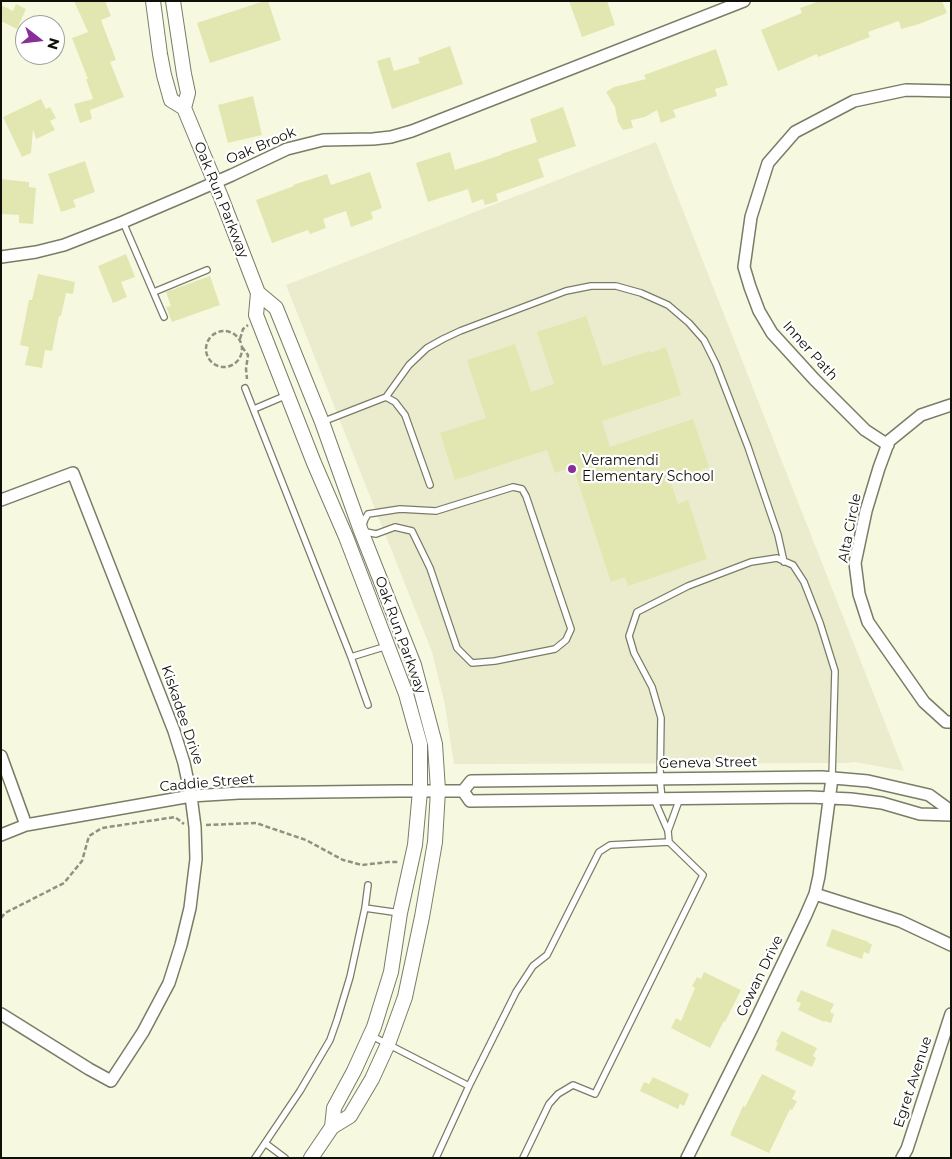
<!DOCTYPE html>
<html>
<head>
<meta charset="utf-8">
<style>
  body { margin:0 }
  #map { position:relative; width:952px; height:1159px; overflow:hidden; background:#f6f9e0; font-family:Montserrat,sans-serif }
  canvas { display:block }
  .frame { position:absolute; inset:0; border:2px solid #0f1008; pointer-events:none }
  .north { position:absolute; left:15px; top:15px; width:50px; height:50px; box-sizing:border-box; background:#fff; border:1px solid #9f9f9c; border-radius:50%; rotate:106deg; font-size:14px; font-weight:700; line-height:20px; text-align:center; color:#0f1008 }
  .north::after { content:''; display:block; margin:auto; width:18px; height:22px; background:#892d98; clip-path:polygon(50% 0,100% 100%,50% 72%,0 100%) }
</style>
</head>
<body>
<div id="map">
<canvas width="952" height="1159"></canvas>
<div class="frame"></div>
<div class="north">N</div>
</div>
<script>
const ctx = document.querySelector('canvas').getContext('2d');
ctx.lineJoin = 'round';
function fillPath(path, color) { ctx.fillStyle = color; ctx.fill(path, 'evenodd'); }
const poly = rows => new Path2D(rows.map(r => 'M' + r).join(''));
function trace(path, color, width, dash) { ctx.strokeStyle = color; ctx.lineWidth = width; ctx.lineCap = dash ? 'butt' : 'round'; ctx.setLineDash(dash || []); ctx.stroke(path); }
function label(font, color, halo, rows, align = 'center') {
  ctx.font = font + ' Montserrat,sans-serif'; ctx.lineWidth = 4.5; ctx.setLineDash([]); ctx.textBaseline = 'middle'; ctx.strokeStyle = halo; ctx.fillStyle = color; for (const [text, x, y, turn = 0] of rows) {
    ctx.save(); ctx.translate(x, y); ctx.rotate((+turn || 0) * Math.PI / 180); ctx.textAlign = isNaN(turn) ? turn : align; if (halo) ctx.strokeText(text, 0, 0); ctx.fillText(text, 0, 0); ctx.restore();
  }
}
fillPath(poly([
  [656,142,904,771,855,762,846,763,454,764,445,705,432,652,286,285]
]), '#eaeccd');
fillPath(poly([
  [74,1,105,1,111,16,101,20,116,60,110,62,124,97,90,110,92,119,80,123,74,104,93,99,86,79,88,79,72,38,88,32],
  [264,1,268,1,281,40,210,63,197,23],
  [569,1,607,1,615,25,582,37],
  [820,1,942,1,947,13,919,24,901,29,899,21,868,32,870,37,818,57,817,54,778,71,761,30,802,13,800,8],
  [16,4,26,9,17,29,1,21,1,5,13,11],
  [450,46,463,84,392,109,377,61,390,57,394,71,420,63,418,58],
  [716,49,728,85,715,89,717,96,673,110,676,117,661,123,657,110,645,117,631,120,633,128,623,130,618,122,615,107,606,92,614,87,646,79,644,75],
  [253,96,262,135,228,143,218,105],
  [41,99,46,109,50,107,56,118,50,121,55,130,36,139,33,129,31,153,22,157,3,117],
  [563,107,576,146,538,159,544,177,496,194,498,201,485,205,483,199,472,203,468,189,428,202,416,163,450,152,455,170,501,155,501,154,537,142,530,119],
  [85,161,95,192,73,200,76,207,61,212,48,174],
  [370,172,382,208,371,212,373,219,351,227,346,211,323,219,326,228,310,234,308,230,272,243,256,200,294,186,293,185,327,174,331,185],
  [1,179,29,182,29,187,36,188,33,224,19,223,19,215,1,214],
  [126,254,135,277,121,282,127,297,113,303,98,266],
  [38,274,75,282,73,294,66,293,61,316,59,316,52,351,45,350,42,368,25,365,29,347,20,345,29,300,32,300],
  [210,276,220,305,172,322,166,307,171,306,166,292],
  [586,316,603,366,650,351,650,353,666,347,681,395,602,421,610,447,693,419,709,467,670,480,678,504,688,500,707,559,628,586,625,577,611,582,573,467,555,473,547,450,455,480,440,433,486,418,467,360,515,344,531,392,554,384,537,332],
  [832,929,869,942,868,943,872,944,869,954,864,952,862,959,826,946],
  [704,972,741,990,725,1022,724,1021,710,1048,671,1028,676,1018,681,1021,695,988,692,986,697,977,701,979],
  [801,990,834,1004,830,1012,834,1014,831,1023,825,1021,824,1022,798,1010,801,1003,796,1001],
  [782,1031,817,1048,813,1056,816,1058,812,1067,775,1050,778,1043,776,1042],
  [762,1074,796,1091,792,1099,797,1101,792,1110,790,1109,769,1153,730,1135,743,1106,745,1107],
  [653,1077,689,1094,684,1106,680,1104,678,1109,640,1091,644,1082,649,1084]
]), '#e2e7b1');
const service = poly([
  [123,222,164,317],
  [154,292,207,270],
  [245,388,351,657,368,705],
  [386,397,409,365,427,348,443,339,460,331,566,291,591,286,616,286,641,293,668,305,689,323,704,340,716,364,748,447,778,535,784,562],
  [254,409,287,395],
  [322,422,386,397,395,402,405,415,430,485],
  [513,487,522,489,526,496,571,629,566,640,555,649,495,661,472,663,457,648,430,568,412,531,395,527,376,534,361,531,365,519,368,514,400,509,436,511,513,487],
  [351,657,387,646],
  [654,799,668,831,669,842],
  [662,799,660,779,661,718,652,687,634,653,629,636,637,612,688,586,751,562,777,558,793,565,804,582,820,623,835,671,832,778],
  [668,831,680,798],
  [365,908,368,885],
  [370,1035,469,1086,436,1158],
  [469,1086,516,992,533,966,547,955,599,852,610,845,669,842,703,875,595,1094,573,1085,558,1094,549,1104,523,1158],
  [265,1143,285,1158],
  [255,1158,300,1091,330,1040,337,1020,350,977,365,908,400,913]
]);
const minor = poly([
  [1,257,36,252,64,245,123,222,191,193,232,175,287,149,323,140,373,139,391,137,412,131,744,1],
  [951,405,921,415,889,441,879,468,866,511,855,563,859,594,868,622,924,702,946,722,951,722],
  [888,445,865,430,814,379,772,333,759,311,750,287,744,267,751,217,768,163,795,132,854,101,906,90,951,91],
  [1,500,73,473,174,731,184,763,191,796,195,827,196,859,190,908,181,945,169,983,143,1032,111,1081,89,1069,1,1014],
  [1,756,26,825],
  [463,791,471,781,822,777,868,781,929,795,951,811],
  [463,791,470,801,810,797,851,799,882,803,920,814,951,815],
  [1,835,26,825,191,796,239,793,399,791,463,791],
  [815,894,900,921,951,945],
  [687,1158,751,1030,805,917,815,894,819,876,832,778],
  [902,1158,907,1149,951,1014]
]);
const tertiary = poly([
  [153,1,160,54,164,75,171,100,184,108,221,197,258,293,256,315,314,463,346,537,406,694,420,744,420,791,415,845,400,913,391,972,374,1027,354,1071,334,1108,332,1127,311,1158],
  [173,1,184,74,188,93,184,108],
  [258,293,276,308,322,422,361,531,414,665,435,744,438,790,435,842,422,917,405,997,388,1044,372,1079,350,1116,332,1127]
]);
trace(service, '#7a7c67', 8);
trace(minor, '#7a7c67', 14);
trace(tertiary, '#7a7c67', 16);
trace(poly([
  '206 349a18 18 0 1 1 36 0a18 18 0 1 1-36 0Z',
  [240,339,243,329,248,325],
  [242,347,248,355,246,369,247,379],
  [206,825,256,823,306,840,343,860,362,865,388,862,399,862],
  [1,918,5,913,64,883,82,861,89,836,102,828,175,817,184,824]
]), '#909281', 2.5, [5, 2.5]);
trace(service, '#fff', 5.5);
trace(minor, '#fff', 11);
trace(tertiary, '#fff', 14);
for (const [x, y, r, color] of [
  [572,469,5,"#892d98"]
]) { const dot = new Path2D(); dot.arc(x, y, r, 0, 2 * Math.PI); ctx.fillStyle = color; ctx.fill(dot); trace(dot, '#fff', 2); }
label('14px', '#0f1008', '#fff', [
  ["Oak Brook",261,146,-23],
  ["Oak Run Parkway",221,200,68],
  ["Inner Path",810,351,48],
  ["Alta Circle",850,528,-79],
  ["Oak Run Parkway",400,635,70],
  ["Kiskadee Drive",182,715,71],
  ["Geneva Street",708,763,-1],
  ["Caddie Street",207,783,-5],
  ["Cowan Drive",760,976,-64],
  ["Egret Avenue",913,1082,-72]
]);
label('14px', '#0f1008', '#fff', [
  ["Veramendi",582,461],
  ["Elementary School",582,477]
], 'left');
</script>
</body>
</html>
